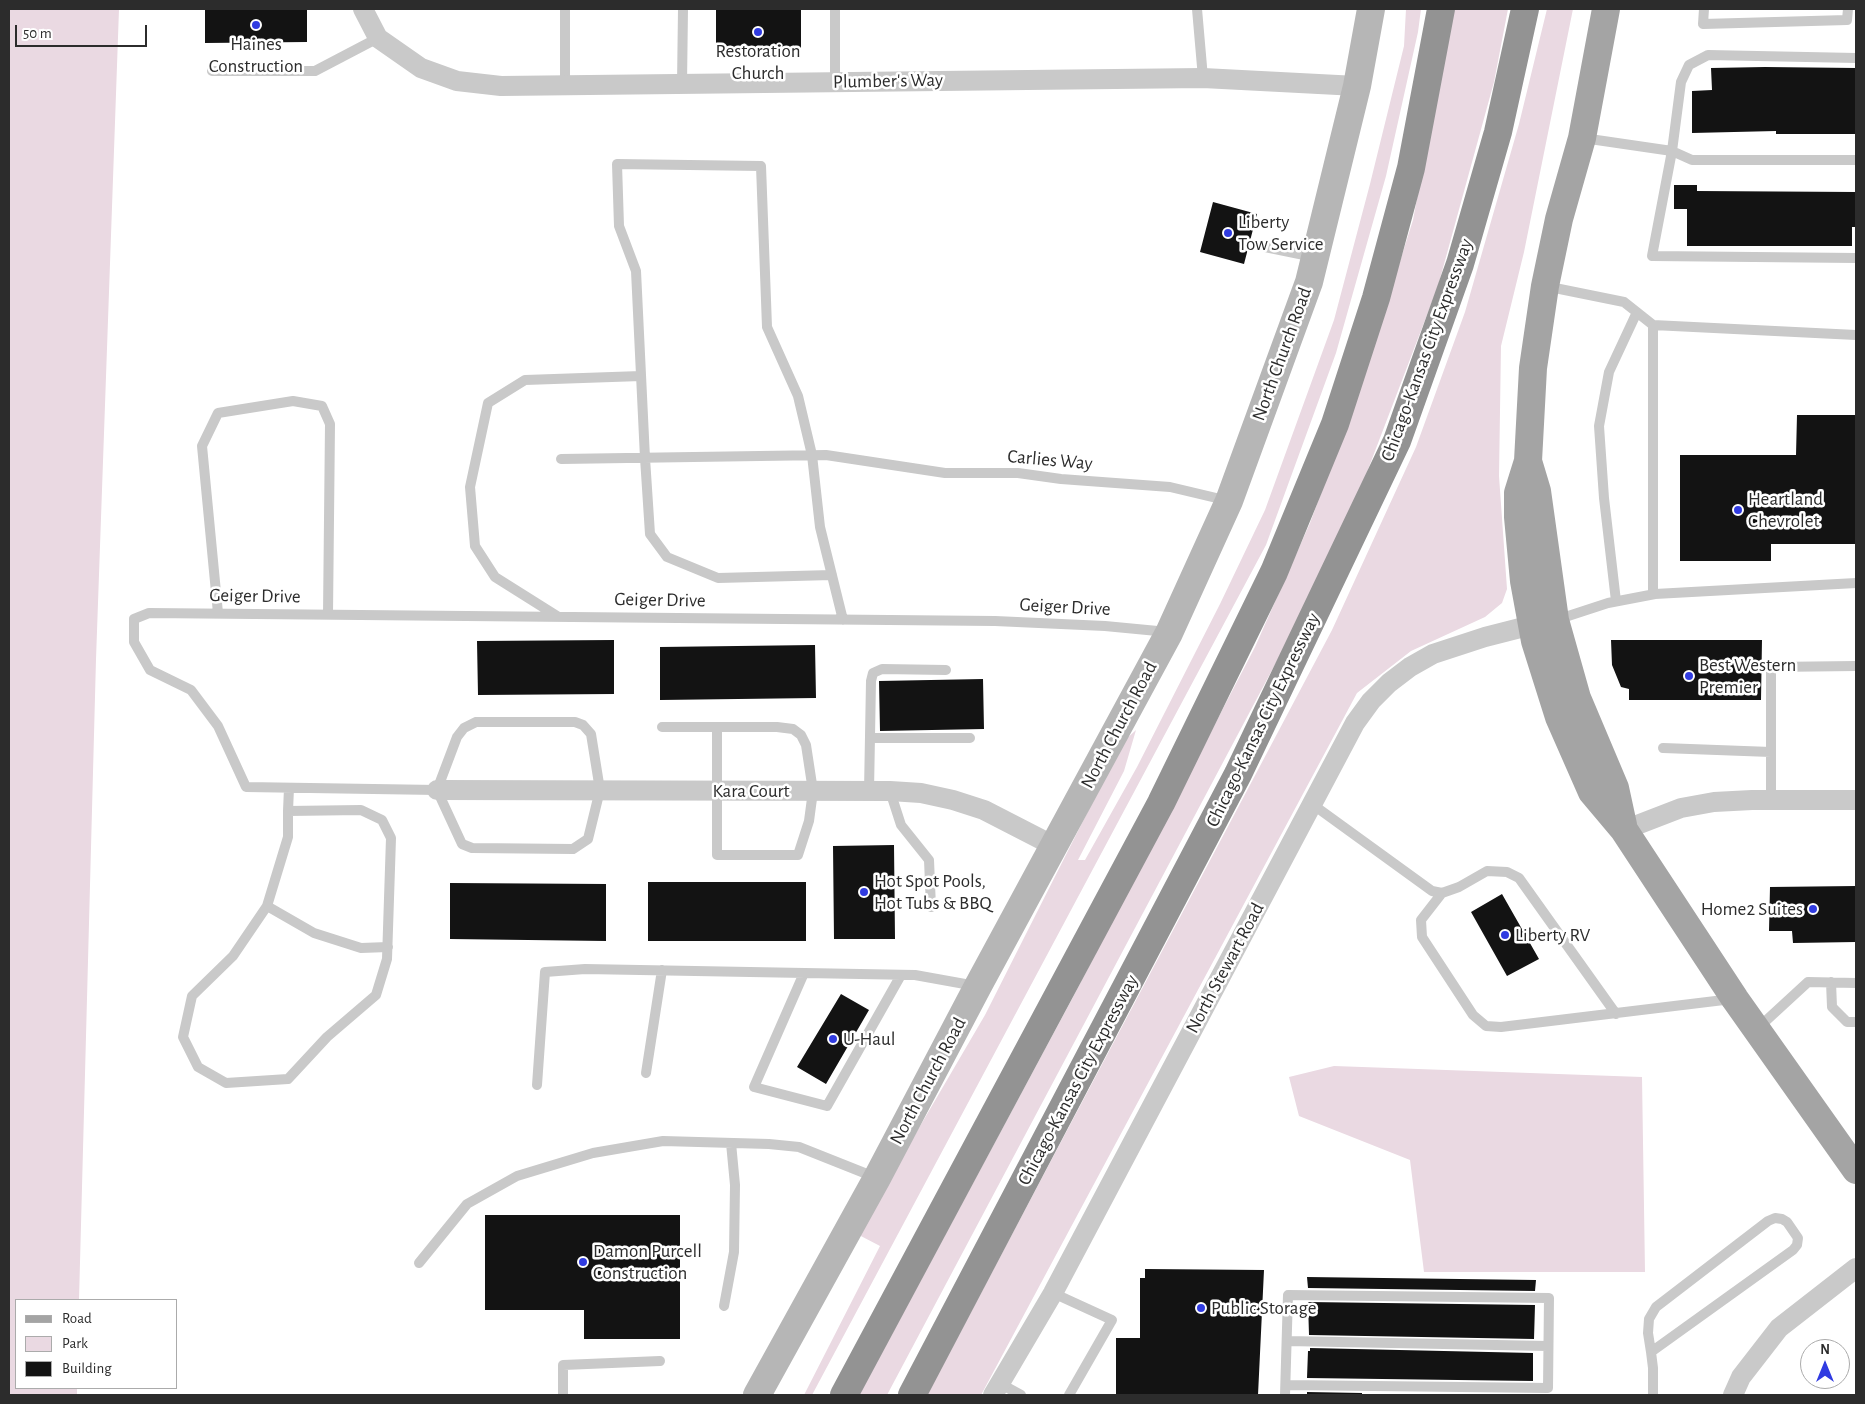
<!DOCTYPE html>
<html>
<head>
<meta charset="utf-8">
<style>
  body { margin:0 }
  #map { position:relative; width:1865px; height:1404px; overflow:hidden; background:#fff; font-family:"Alegreya Sans",sans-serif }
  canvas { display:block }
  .frame { position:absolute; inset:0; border:10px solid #2c2c2c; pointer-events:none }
  .legend { position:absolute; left:15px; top:1299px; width:162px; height:90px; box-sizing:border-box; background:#fff; border:1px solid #ababab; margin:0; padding:6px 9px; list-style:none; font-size:15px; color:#2c2c2c }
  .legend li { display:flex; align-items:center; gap:10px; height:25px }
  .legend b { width:25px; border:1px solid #ababab }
  .north { position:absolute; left:1800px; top:1339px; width:50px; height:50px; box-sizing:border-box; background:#fff; border:1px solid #ababab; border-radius:50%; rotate:0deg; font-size:14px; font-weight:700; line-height:20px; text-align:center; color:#2c2c2c }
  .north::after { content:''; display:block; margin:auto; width:18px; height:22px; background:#303be1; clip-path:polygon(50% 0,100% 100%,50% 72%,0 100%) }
  .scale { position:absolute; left:15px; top:25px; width:132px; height:22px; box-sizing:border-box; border:2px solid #2c2c2c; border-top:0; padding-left:6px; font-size:15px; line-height:18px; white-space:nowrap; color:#2c2c2c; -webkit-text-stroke:4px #fff; paint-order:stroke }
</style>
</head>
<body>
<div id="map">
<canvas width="1865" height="1404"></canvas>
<div class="frame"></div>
<ul class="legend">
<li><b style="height:6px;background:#a4a4a4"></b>Road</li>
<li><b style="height:14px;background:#ead9e2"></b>Park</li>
<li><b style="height:14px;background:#131313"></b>Building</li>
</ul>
<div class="north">N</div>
<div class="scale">50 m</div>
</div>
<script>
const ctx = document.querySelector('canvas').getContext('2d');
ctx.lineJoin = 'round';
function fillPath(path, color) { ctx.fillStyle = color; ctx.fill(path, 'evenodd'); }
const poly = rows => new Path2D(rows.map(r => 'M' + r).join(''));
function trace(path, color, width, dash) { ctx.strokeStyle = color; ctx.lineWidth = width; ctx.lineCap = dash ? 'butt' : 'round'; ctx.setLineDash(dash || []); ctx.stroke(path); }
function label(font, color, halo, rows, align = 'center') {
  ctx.font = font + ' "Alegreya Sans",sans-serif'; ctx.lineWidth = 5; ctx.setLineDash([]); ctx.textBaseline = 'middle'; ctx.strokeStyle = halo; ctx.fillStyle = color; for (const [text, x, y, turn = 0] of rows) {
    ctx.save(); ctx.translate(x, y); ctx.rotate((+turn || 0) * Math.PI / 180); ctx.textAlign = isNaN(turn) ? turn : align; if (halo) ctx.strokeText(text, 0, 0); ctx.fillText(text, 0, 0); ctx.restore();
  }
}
fillPath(poly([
  [9,9,119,9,96,659,79,1300,16,1300,16,1388,77,1388,77,1395,9,1395],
  [1406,9,1421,9,1418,32,1386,176,1336,353,1266,545,812,1395,804,1395,880,1246,857,1234,985,1015,1123,742,1136,730,1124,771,1078,860,1085,860,1137,767,1220,604,1265,510,1334,320,1370,184,1404,46],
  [1452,9,1508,9,1494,82,1438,286,1367,472,1314,591,887,1395,859,1395,1072,999,1255,647,1310,523,1361,385,1413,220],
  [1547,9,1573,9,1524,252,1501,346,1499,476,1507,589,1502,603,1485,617,1411,651,1357,693,981,1395,927,1395,1332,630,1416,447,1465,312,1519,124],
  [1334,1066,1642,1077,1645,1272,1424,1272,1410,1160,1299,1116,1289,1077]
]), '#ead9e2');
fillPath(poly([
  [205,9,307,9,307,42,205,43],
  [716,9,801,9,801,55,716,55],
  [1765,67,1856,68,1856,134,1776,134,1776,131,1692,133,1692,91,1712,90,1711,68],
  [1674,185,1697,185,1697,191,1856,192,1856,227,1852,227,1852,246,1687,246,1687,209,1674,209],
  [1213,202,1257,214,1244,264,1200,252],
  [1797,415,1856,415,1856,544,1771,544,1771,561,1680,561,1680,455,1796,455],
  [614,640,614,694,478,695,477,641],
  [1611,640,1762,640,1761,700,1629,700,1629,689,1621,687,1612,665],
  [815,645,816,698,660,700,660,647],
  [983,679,984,729,880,731,879,681],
  [894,845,895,939,834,939,833,846],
  [648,882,806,882,806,941,648,941],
  [450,883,606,884,606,941,450,939],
  [1856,886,1856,942,1793,943,1792,931,1769,931,1770,887],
  [1502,894,1539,959,1507,976,1471,912],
  [841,994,869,1010,826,1084,797,1067],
  [485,1215,680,1215,680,1339,584,1339,584,1310,485,1310],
  [1145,1269,1264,1270,1258,1395,1116,1395,1116,1338,1140,1338,1140,1278,1145,1278],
  [1307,1277,1536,1280,1535,1291,1308,1288],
  [1308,1302,1535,1305,1534,1339,1309,1335],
  [1310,1348,1533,1353,1533,1381,1307,1378,1308,1351,1310,1351],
  [1307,1392,1362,1393,1362,1395,1307,1395]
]), '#131313');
trace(poly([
  [835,9,835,82],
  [1197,9,1203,78],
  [1704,9,1703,24,1847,20,1848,9],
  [1856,58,1708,55,1689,65,1681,82,1672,151,1652,256,1856,258],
  [212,71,315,71,378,38],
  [682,84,683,9],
  [565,86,565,9],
  [1583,138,1672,151,1692,160,1856,160],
  [1265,247,1314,257],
  [1545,286,1624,302,1653,325,1856,335],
  [1653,325,1653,594],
  [561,459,826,455,945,473,1018,473,1061,479,1170,487,1229,501],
  [832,575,718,578,667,557,650,534,645,458,636,271,619,226,617,164,761,166,767,327,798,396,812,455,820,527,843,620],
  [1616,601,1604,498,1599,426,1609,372,1637,312],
  [218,613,202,446,218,413,293,401,322,406,330,424,328,614],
  [557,616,495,577,475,546,470,487,488,403,525,380,641,376],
  [1556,620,1608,603,1655,594,1856,583],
  [476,722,575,722,583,725,591,734,600,790,588,839,573,849,472,848,462,844,437,790,457,737,464,728,476,722],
  [662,727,777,727,793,729,801,735,806,745,813,791,809,821,798,855,717,855,717,727],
  [870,738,970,738],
  [1663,748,1771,752],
  [437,790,246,787,218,726,191,690,150,670,134,642,134,619,149,613,995,621,1105,626,1168,632],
  [869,791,871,681,873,673,882,669,946,670],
  [890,791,901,825,929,860,931,907],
  [1771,800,1771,667,1856,666],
  [1312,804,1432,891,1442,893,1459,887,1487,871,1507,872,1519,878,1616,1014],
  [288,811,361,810,382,820,391,838,387,959,376,995,327,1037,288,1079,226,1083,198,1067,183,1037,192,996,233,956,267,906,288,837,288,811,289,788],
  [1442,893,1421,920,1422,937,1473,1015,1486,1026,1501,1027,1732,999],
  [267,906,314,933,361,948,388,947],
  [804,973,754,1087,827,1106,901,975],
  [1831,982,1832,1007,1847,1022,1856,1022],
  [1758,1028,1808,982,1856,983],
  [646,1073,662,970],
  [537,1085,545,972,585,969,915,975,976,986],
  [419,1263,467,1204,517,1176,593,1153,663,1141,769,1144,799,1147,877,1178],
  [1053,1293,1112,1320,1069,1395],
  [724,1306,734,1252,735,1185,731,1143],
  [1287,1341,1548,1346],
  [1651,1352,1793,1250,1797,1245,1798,1238,1787,1222,1782,1219,1775,1218,1768,1221,1656,1307,1649,1319,1648,1333,1651,1352,1653,1368,1653,1395],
  [999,1383,1021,1395],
  [563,1395,563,1365,660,1361],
  [1285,1395,1288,1295,1549,1298,1548,1388,1286,1385]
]), '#c9c9c9', 10);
trace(poly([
  [363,9,378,38,421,68,457,81,501,86,1203,78,1357,86],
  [437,790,890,791,921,793,953,800,984,810,1054,846],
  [1624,830,1681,808,1714,802,1752,800,1856,800],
  [993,1395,1053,1293,1355,723,1371,701,1389,683,1410,667,1433,654,1485,637,1532,625],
  [1733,1395,1741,1377,1779,1328,1856,1268]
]), '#c9c9c9', 20);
trace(poly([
  [757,1395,877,1178,978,986,1169,633,1229,501,1309,282,1357,86,1371,9]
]), '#b6b6b6', 28);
trace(poly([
  [1606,9,1582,138,1559,219,1545,286,1533,368,1528,461,1518,493,1518,517,1524,581,1535,641,1559,717,1592,792,1624,830,1735,999,1856,1170],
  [1528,461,1537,491,1555,620,1577,698,1615,788,1623,825]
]), '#a4a4a4', 28);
trace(poly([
  [844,1395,1161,803,1274,572,1335,424,1376,298,1411,168,1441,9],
  [912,1395,1238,774,1397,441,1460,264,1498,132,1525,9]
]), '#939393', 28);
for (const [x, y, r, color] of [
  [256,25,5,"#303be1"],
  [758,32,5,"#303be1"],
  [1228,233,5,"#303be1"],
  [1738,510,5,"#303be1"],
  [1689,676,5,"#303be1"],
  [864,892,5,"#303be1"],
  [1813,909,5,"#303be1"],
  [1505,935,5,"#303be1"],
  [833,1039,5,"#303be1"],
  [583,1262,5,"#303be1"],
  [1201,1308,5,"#303be1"]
]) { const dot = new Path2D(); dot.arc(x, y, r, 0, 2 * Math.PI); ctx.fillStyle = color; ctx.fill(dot); trace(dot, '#fff', 2); }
label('19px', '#2c2c2c', '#fff', [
  ["Haines",256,44,"center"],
  ["Construction",256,66,"center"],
  ["Restoration",758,51,"center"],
  ["Church",758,73,"center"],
  ["Liberty",1238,222],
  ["Tow Service",1238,244],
  ["Heartland",1748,499],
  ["Chevrolet",1748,521],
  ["Best Western",1699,665],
  ["Premier",1699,687],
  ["Hot Spot Pools,",874,881],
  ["Hot Tubs & BBQ",874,903],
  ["Home2 Suites",1803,909,"right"],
  ["Liberty RV",1515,935],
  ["U-Haul",843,1039],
  ["Damon Purcell",593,1251],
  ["Construction",593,1273],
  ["Public Storage",1211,1308]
], 'left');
label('19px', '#2c2c2c', '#fff', [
  ["Plumber's Way",888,81,-1],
  ["Chicago-Kansas City Expressway",1427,350,-70],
  ["North Church Road",1282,354,-70],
  ["Carlies Way",1050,460,5],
  ["Geiger Drive",255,596,1],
  ["Geiger Drive",660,600,1],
  ["Geiger Drive",1065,607,3],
  ["Chicago-Kansas City Expressway",1263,720,-64],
  ["North Church Road",1119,725,-62],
  ["Kara Court",751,791],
  ["North Stewart Road",1225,968,-62],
  ["Chicago-Kansas City Expressway",1078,1080,-62],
  ["North Church Road",928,1081,-62]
]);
</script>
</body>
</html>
